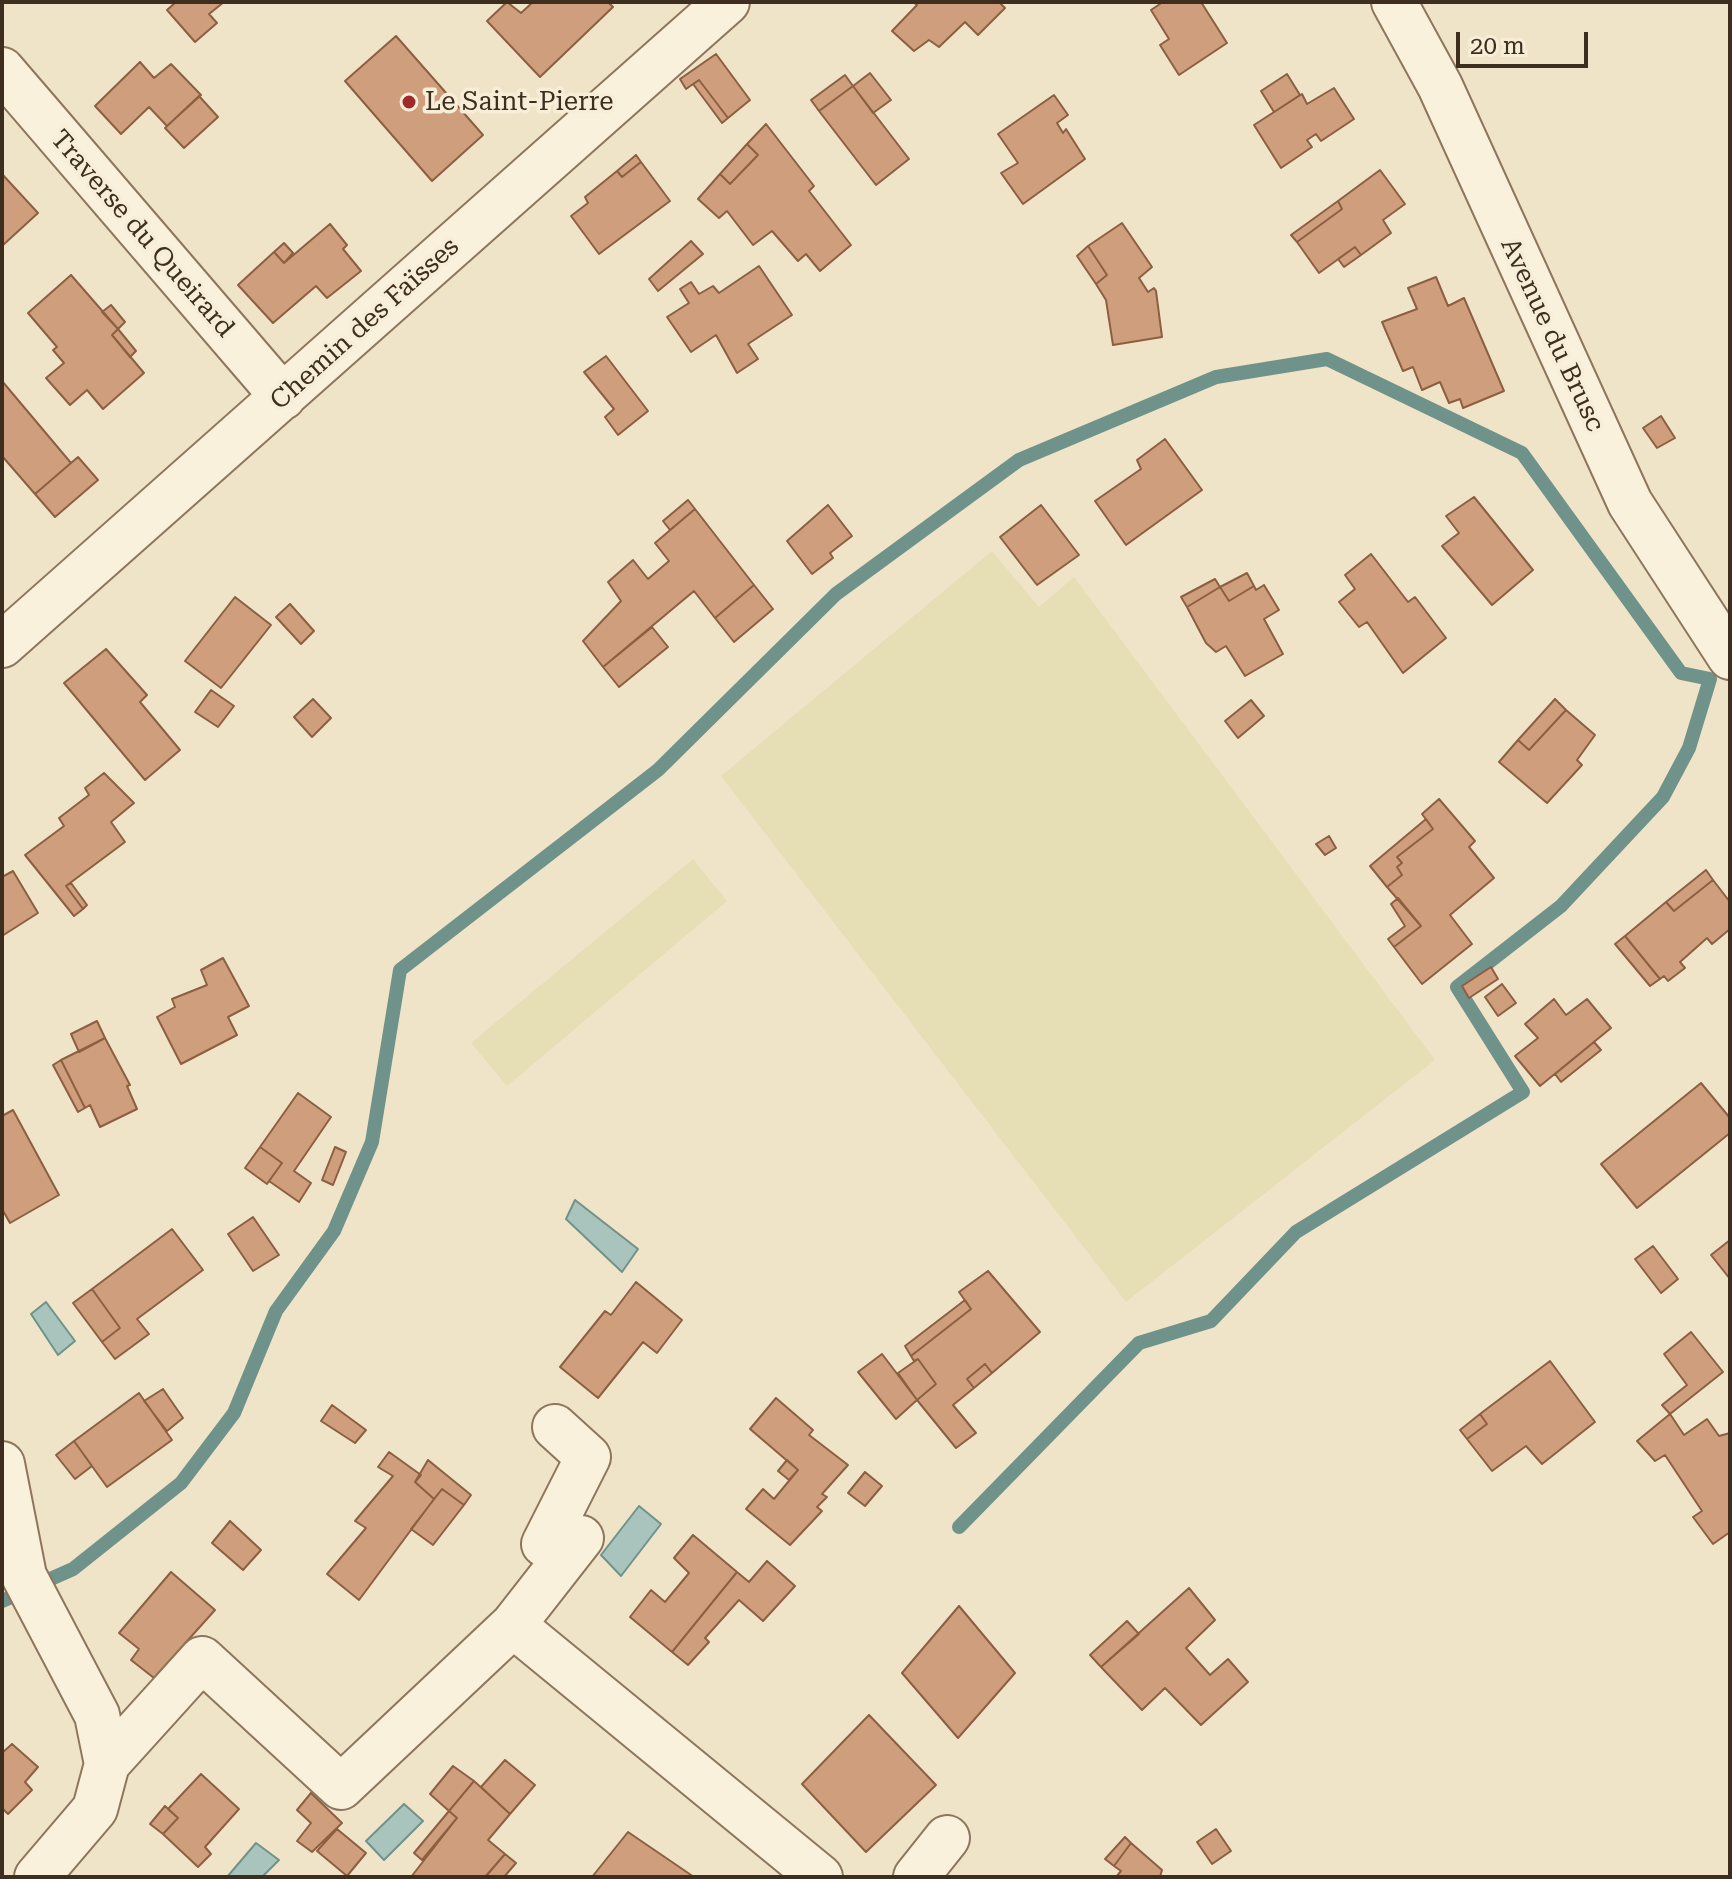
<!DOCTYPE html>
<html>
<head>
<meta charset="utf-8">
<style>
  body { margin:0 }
  #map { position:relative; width:1732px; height:1879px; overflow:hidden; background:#f0e4c8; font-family:"Roboto Serif",serif }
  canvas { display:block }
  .frame { position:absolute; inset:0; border:4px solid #3d2e20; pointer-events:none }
  .scale { position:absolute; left:1456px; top:32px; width:132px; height:36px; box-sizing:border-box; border:4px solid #3d2e20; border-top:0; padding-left:10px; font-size:24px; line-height:28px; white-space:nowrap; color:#3d2e20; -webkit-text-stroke:6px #f7eed8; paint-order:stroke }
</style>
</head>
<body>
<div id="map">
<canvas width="1732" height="1879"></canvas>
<div class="frame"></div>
<div class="scale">20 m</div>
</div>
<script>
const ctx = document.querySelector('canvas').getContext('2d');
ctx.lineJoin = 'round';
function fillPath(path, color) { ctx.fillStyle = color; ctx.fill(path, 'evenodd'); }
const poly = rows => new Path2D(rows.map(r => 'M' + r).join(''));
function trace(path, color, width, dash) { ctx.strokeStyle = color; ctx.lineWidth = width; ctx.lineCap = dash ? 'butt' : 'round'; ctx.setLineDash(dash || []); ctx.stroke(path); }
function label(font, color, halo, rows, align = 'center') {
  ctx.font = font + ' "Roboto Serif",serif'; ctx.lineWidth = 7; ctx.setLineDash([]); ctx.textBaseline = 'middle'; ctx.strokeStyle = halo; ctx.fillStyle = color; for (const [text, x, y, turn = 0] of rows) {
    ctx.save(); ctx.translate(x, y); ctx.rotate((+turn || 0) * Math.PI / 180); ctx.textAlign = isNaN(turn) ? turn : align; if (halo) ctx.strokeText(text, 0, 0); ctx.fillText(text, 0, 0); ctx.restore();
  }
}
fillPath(poly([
  [992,551,1039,607,1074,577,1435,1060,1126,1302,721,776],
  [693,859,727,901,507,1086,471,1043]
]), '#e6deb5');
const water = poly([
  [575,1200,638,1249,622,1272,566,1219,575,1200],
  [46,1302,75,1341,58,1355,31,1314,46,1302],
  [639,1506,661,1524,621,1576,601,1555,639,1506],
  [404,1804,423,1821,384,1860,366,1841,404,1804],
  [256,1843,279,1860,262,1877,227,1877,256,1843]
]);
fillPath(water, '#a9c4bc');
trace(water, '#6f938a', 2);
trace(poly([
  [46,1581,73,1569,181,1483,234,1413,276,1311,334,1231,372,1142,400,970,658,770,836,594,1019,460,1216,377,1327,359,1522,453,1681,673,1710,679,1689,748,1663,797,1561,906,1457,987,1523,1092,1296,1232,1211,1321,1139,1343,959,1527],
  [2,1601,20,1593]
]), '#6f938a', 14);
const building = poly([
  [176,2,224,2,209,14,217,23,195,42,167,10,176,2],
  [507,2,521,13,533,2,608,2,613,7,540,77,487,21,507,2],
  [913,2,999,2,1005,8,978,35,965,22,939,47,929,40,914,51,892,31,917,5,913,2],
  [1163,2,1201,2,1227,43,1179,75,1160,45,1169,39,1151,10,1163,2],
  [396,36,483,135,432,181,345,81,396,36],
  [716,54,750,100,728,118,699,80,686,89,680,79,716,54],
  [140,62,154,78,171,64,201,95,167,126,149,107,121,134,95,106,140,62],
  [870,73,891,100,873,113,853,86,870,73],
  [1287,74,1300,95,1274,112,1261,91,1287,74],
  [845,75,853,86,819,111,811,100,845,75],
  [699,80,728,118,722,123,693,84,699,80],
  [853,86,909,159,876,185,819,111,853,86],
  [1334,88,1354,119,1321,141,1316,134,1307,140,1312,147,1281,168,1254,125,1302,94,1307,104,1334,88],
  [1054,95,1068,115,1057,123,1063,133,1066,129,1085,159,1023,204,1001,173,1018,163,998,134,1054,95],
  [199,96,218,117,184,148,165,128,199,96],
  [766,124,814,186,809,191,851,245,820,271,806,254,798,261,772,231,753,245,727,211,719,218,698,199,720,174,730,184,758,155,747,144,766,124],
  [747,144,758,155,730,184,720,174,747,144],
  [636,155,641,162,622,177,617,171,636,155],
  [641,162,670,201,599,254,571,216,588,203,585,197,617,171,622,177,641,162],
  [1380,170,1405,204,1383,220,1391,233,1361,255,1355,247,1319,273,1297,242,1342,209,1338,201,1380,170],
  [2,174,38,213,2,246,2,174],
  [1338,201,1342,209,1297,242,1291,235,1338,201],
  [1122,223,1152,267,1139,278,1148,292,1154,288,1156,291,1162,337,1113,345,1106,300,1096,284,1107,275,1088,246,1122,223],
  [330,224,347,245,343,249,361,271,327,298,316,286,273,323,238,285,274,252,284,263,330,224],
  [691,241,703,254,658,291,649,279,691,241],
  [284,243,293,253,284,263,274,252,284,243],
  [1088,246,1107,275,1096,284,1077,256,1088,246],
  [1355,247,1361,255,1344,267,1338,259,1355,247],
  [759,266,792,315,748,344,758,359,737,373,716,335,691,352,667,317,689,303,680,289,691,282,699,294,713,286,719,293,759,266],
  [71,275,118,329,112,335,144,373,103,409,87,390,70,405,46,378,64,363,53,350,57,347,28,313,71,275],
  [1436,277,1448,306,1464,298,1504,391,1463,408,1460,399,1449,403,1440,382,1422,390,1413,367,1403,371,1382,322,1417,309,1408,288,1436,277],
  [111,305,125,322,118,329,102,312,111,305],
  [118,329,136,351,130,357,112,335,118,329],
  [606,356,648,411,618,435,605,417,614,409,584,372,606,356],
  [2,381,71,463,35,494,2,456,2,381],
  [1661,416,1675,438,1657,448,1643,428,1661,416],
  [1165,439,1202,490,1126,545,1095,501,1141,469,1137,460,1165,439],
  [78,457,98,480,55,517,35,494,78,457],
  [1474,497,1533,570,1492,605,1442,546,1459,533,1446,516,1474,497],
  [688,500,695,509,670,530,663,521,688,500],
  [828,505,852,536,830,553,833,558,812,574,787,541,828,505],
  [1041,505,1079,555,1037,585,1000,537,1041,505],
  [695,509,754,585,715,618,694,591,603,667,583,641,621,601,608,582,633,560,648,579,669,561,655,543,695,509],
  [1371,554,1408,602,1415,597,1446,638,1403,673,1367,622,1359,627,1339,602,1355,589,1345,575,1371,554],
  [1247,573,1254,586,1229,601,1220,587,1247,573],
  [1215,579,1220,587,1187,607,1181,597,1215,579],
  [754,585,773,609,734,642,715,618,754,585],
  [1264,585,1279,610,1264,619,1283,654,1245,676,1226,646,1216,652,1206,643,1187,607,1220,587,1229,601,1254,586,1256,590,1264,585],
  [235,597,271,625,221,688,185,661,235,597],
  [290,604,314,631,301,644,276,617,290,604],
  [652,627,668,647,619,687,603,667,652,627],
  [106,649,147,695,140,702,180,750,145,780,64,683,106,649],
  [211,690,234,706,218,727,195,712,211,690],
  [313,699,331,718,312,737,294,717,313,699],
  [1555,699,1566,710,1529,750,1518,740,1555,699],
  [1251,700,1264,716,1238,738,1225,721,1251,700],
  [1566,710,1595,735,1577,760,1582,765,1547,803,1499,762,1518,740,1529,750,1566,710],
  [104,773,134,803,111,822,125,842,66,886,83,909,74,916,25,855,64,826,59,818,89,795,85,788,104,773],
  [1439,799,1475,841,1469,847,1494,878,1450,915,1472,944,1422,984,1394,947,1421,926,1387,887,1402,875,1397,867,1402,863,1397,857,1433,829,1422,814,1439,799],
  [1426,819,1433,829,1397,857,1402,863,1397,867,1402,875,1387,887,1370,866,1426,819],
  [1329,836,1336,848,1325,855,1316,844,1329,836],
  [1706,870,1713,880,1674,911,1666,902,1706,870],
  [13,871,38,913,2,936,2,877,13,871],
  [1713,880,1730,902,1730,929,1712,944,1707,938,1680,962,1685,968,1668,981,1664,976,1660,979,1625,936,1666,902,1674,911,1713,880],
  [71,883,87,905,83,909,66,886,71,883],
  [1398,898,1421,926,1394,947,1388,939,1405,926,1391,904,1398,898],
  [1625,936,1660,979,1650,986,1615,944,1625,936],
  [223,958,249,1006,228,1017,237,1035,181,1064,157,1017,175,1007,172,999,207,985,201,970,223,958],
  [1491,967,1498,979,1469,998,1462,986,1491,967],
  [1502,984,1516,1003,1498,1016,1485,997,1502,984],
  [1554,999,1566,1015,1587,999,1611,1028,1540,1086,1515,1056,1538,1038,1525,1024,1554,999],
  [97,1021,105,1038,79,1052,71,1034,97,1021],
  [105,1038,130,1085,127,1086,137,1109,100,1127,90,1105,85,1108,61,1060,105,1038],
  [1594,1042,1601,1050,1561,1082,1555,1074,1594,1042],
  [61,1060,85,1108,78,1112,53,1065,61,1060],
  [1701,1083,1730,1118,1730,1133,1637,1208,1601,1164,1701,1083],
  [298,1093,331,1117,294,1171,311,1183,299,1202,269,1181,282,1163,260,1147,298,1093],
  [13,1110,59,1195,10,1223,2,1209,2,1116,13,1110],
  [260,1147,282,1163,267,1184,245,1168,260,1147],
  [335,1147,346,1152,333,1185,322,1180,335,1147],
  [253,1217,279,1255,253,1271,228,1234,253,1217],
  [172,1229,203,1270,137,1319,149,1334,115,1359,102,1342,120,1328,92,1289,172,1229],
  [1730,1240,1730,1279,1711,1255,1730,1240],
  [1653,1246,1678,1279,1661,1293,1635,1259,1653,1246],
  [988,1271,1040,1332,992,1373,985,1364,967,1379,974,1388,953,1405,976,1433,956,1448,917,1400,936,1384,918,1359,914,1361,911,1356,971,1309,959,1292,988,1271],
  [636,1282,682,1320,657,1353,643,1342,598,1398,560,1367,605,1311,611,1315,636,1282],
  [92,1289,120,1328,102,1342,73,1303,92,1289],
  [965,1300,971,1309,911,1356,905,1346,965,1300],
  [1691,1332,1723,1372,1670,1414,1662,1405,1687,1385,1664,1354,1691,1332],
  [882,1354,917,1400,896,1419,858,1372,882,1354],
  [918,1359,936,1384,917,1400,898,1373,918,1359],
  [1550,1361,1595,1422,1542,1464,1526,1446,1492,1471,1467,1439,1487,1424,1480,1414,1550,1361],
  [985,1364,992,1373,974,1388,967,1379,985,1364],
  [163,1389,183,1418,167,1431,144,1401,163,1389],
  [139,1393,172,1440,107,1487,74,1441,139,1393],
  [776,1398,813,1430,809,1435,848,1465,822,1494,827,1497,817,1507,822,1511,790,1545,746,1509,763,1489,774,1499,798,1470,750,1429,776,1398],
  [332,1405,366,1430,355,1443,321,1421,332,1405],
  [1480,1414,1487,1424,1467,1439,1460,1430,1480,1414],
  [1670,1414,1684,1435,1707,1419,1719,1436,1730,1433,1730,1532,1713,1544,1693,1517,1702,1511,1665,1455,1655,1461,1637,1441,1670,1414],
  [74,1441,92,1466,75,1479,56,1455,74,1441],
  [389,1452,421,1475,415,1482,434,1499,359,1600,327,1574,366,1528,355,1521,393,1476,378,1467,389,1452],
  [428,1460,471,1495,464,1505,442,1489,434,1499,415,1482,428,1460],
  [787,1460,798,1470,789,1480,778,1471,787,1460],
  [865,1472,882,1486,865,1506,848,1493,865,1472],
  [442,1489,464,1505,433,1545,411,1529,442,1489],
  [230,1521,261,1550,243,1570,212,1543,230,1521],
  [693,1535,737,1572,672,1652,630,1617,651,1590,665,1602,689,1573,674,1558,693,1535],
  [767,1561,795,1586,763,1621,739,1600,705,1638,709,1642,688,1665,672,1652,737,1572,749,1582,767,1561],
  [171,1572,215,1610,154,1678,131,1660,139,1649,119,1633,171,1572],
  [1189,1588,1215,1620,1186,1648,1210,1675,1228,1659,1248,1682,1201,1725,1165,1688,1142,1710,1101,1667,1189,1588],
  [959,1606,1015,1673,958,1738,902,1673,959,1606],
  [1127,1621,1139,1634,1101,1667,1090,1655,1127,1621],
  [869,1715,936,1785,866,1852,802,1784,869,1715],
  [12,1744,38,1767,25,1782,32,1790,8,1814,2,1808,2,1753,12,1744],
  [505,1760,535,1785,510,1814,481,1787,505,1760],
  [453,1766,474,1781,449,1811,430,1794,453,1766],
  [201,1774,239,1809,205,1847,211,1854,198,1867,163,1834,178,1818,168,1809,201,1774],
  [474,1781,510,1814,488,1840,505,1854,485,1877,411,1877,457,1818,449,1811,474,1781],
  [311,1793,342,1823,312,1852,297,1841,311,1823,297,1810,311,1793],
  [165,1806,178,1818,163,1834,150,1824,165,1806],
  [449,1811,457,1818,422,1860,414,1853,449,1811],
  [337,1829,366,1853,347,1876,317,1851,337,1829],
  [1216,1829,1231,1851,1212,1864,1197,1842,1216,1829],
  [628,1832,694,1877,592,1877,628,1832],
  [1125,1837,1131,1843,1114,1866,1105,1859,1125,1837],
  [1131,1843,1162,1870,1160,1877,1116,1877,1121,1871,1114,1866,1131,1843],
  [505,1854,516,1863,504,1877,489,1877,487,1875,505,1854]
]);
fillPath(building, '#cf9f7d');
trace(building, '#8d5f41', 2);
const minor = poly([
  [2,70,283,397],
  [2,645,727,2],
  [555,1427,588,1457,544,1544,564,1559],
  [2,1464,24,1576,97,1715,107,1764,95,1809,37,1877],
  [513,1625,581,1538],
  [107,1764,202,1659,341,1787,513,1625,820,1877],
  [916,1877,947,1838]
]);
const tertiary = poly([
  [1394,2,1440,86,1630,503,1730,657]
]);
trace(minor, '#8d765c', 48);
trace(tertiary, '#8d765c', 48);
trace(minor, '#faf1dc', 44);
trace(tertiary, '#faf1dc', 44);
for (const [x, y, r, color] of [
  [409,102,8,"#9e2a2b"]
]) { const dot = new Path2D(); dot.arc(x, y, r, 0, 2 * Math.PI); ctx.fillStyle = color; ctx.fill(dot); trace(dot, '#f7eed8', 3); }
label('26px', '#3d2e20', '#f7eed8', [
  ["Le Saint-Pierre",425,102]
], 'left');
label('26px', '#3d2e20', '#f7eed8', [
  ["Traverse du Queirard",142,234,49],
  ["Chemin des Faïsses",365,324,-42],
  ["Avenue du Brusc",1552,335,65]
]);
</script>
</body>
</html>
